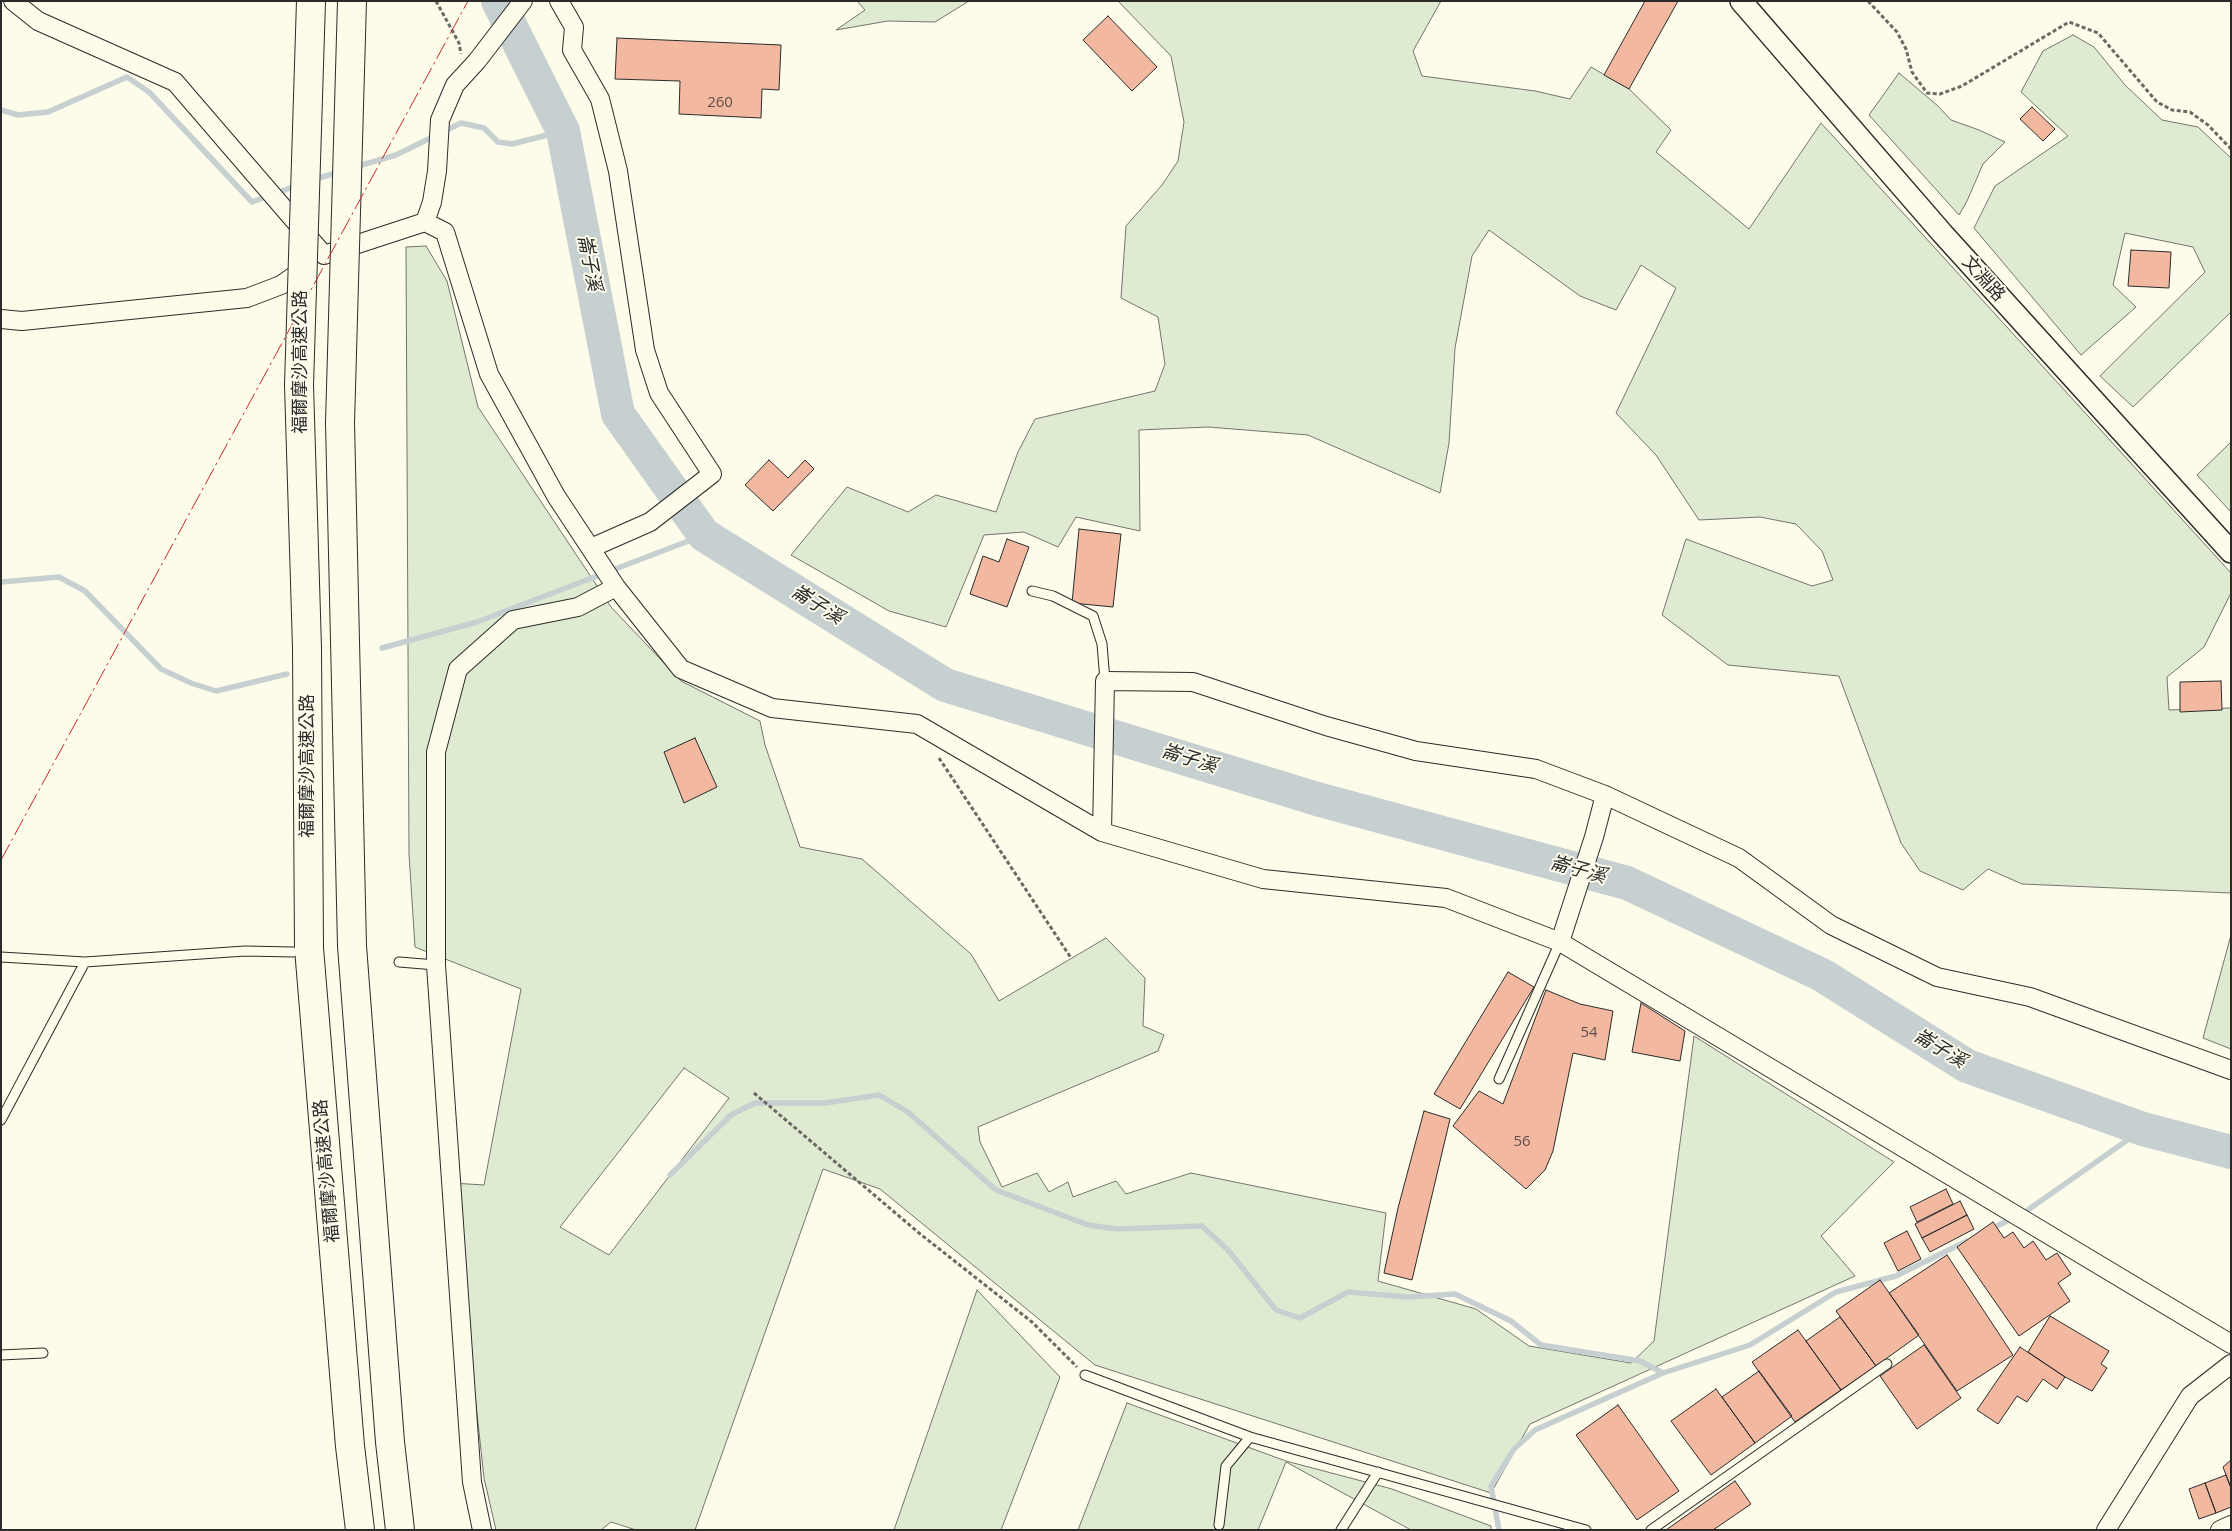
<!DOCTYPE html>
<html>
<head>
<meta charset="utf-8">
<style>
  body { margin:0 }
  #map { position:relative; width:2232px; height:1531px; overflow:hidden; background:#fdfbea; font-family:"Open Sans",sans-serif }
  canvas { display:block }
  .frame { position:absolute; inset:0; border:2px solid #2b2b2b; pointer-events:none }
</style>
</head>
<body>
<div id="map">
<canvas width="2232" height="1531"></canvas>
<div class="frame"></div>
</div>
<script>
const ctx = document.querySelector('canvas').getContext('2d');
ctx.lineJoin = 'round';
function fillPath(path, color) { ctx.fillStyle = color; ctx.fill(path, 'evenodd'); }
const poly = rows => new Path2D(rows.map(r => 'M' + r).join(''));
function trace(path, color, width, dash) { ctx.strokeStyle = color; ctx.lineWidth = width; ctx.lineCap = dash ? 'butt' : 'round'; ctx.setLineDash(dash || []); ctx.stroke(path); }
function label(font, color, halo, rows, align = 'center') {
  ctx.font = font + ' "Open Sans","Noto Sans TC",sans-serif'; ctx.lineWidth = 4; ctx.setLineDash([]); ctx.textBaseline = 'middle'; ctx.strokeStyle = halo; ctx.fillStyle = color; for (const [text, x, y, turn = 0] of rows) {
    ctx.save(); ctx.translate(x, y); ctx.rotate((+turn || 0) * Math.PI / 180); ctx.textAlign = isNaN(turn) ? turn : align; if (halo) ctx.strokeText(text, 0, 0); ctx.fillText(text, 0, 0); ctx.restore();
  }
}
const green = poly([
  [857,1,969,1,935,22,888,21,836,30,865,10,857,1],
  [1118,1,1441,1,1413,51,1422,76,1535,91,1570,99,1591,67,1629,89,1671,130,1656,152,1749,229,1821,123,2231,573,2231,593,2204,647,2167,677,2169,710,2231,708,2231,893,2022,884,1988,869,1963,890,1920,871,1901,843,1839,676,1728,665,1662,615,1686,539,1812,586,1833,580,1822,551,1796,524,1760,517,1699,520,1656,455,1616,413,1676,288,1641,265,1616,310,1580,296,1489,230,1472,256,1455,348,1449,443,1440,493,1308,435,1208,427,1139,430,1140,531,1076,517,1058,547,1024,532,984,535,946,627,889,611,791,555,847,487,908,512,936,495,996,512,1018,452,1035,419,1155,391,1165,364,1158,317,1121,298,1126,226,1162,185,1178,161,1184,122,1171,56,1118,1],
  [2073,35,2094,47,2125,85,2162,120,2198,127,2231,158,2231,312,2133,407,2100,376,2205,272,2193,247,2125,233,2113,285,2136,307,2081,355,1974,228,1995,186,2068,136,2021,92,2043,51,2073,35],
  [1899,73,1938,106,1951,120,1979,130,2005,142,1983,164,1967,201,1959,215,1869,115,1899,73],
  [426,246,447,281,478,407,611,607,681,681,760,721,765,745,800,847,862,859,971,954,999,1001,1106,938,1145,978,1143,1026,1164,1035,1158,1051,978,1127,980,1142,1002,1187,1037,1173,1049,1192,1068,1182,1073,1197,1116,1181,1126,1194,1191,1173,1386,1213,1378,1281,1476,1309,1529,1346,1631,1363,1654,1341,1694,1036,1894,1162,1821,1236,1855,1276,1530,1424,1491,1493,1095,1365,880,1189,823,1169,695,1530,636,1530,611,1522,601,1530,496,1530,484,1478,452,1183,484,1185,521,989,415,947,409,854,406,247,426,246],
  [684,1068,729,1098,609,1255,560,1227,684,1068],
  [2231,442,2231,512,2197,475,2231,442],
  [2231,935,2231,1049,2203,1038,2231,935],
  [977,1290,1060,1377,1001,1530,894,1530,977,1290],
  [1127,1403,1286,1461,1392,1489,1491,1526,1491,1530,1411,1530,1286,1462,1258,1530,1078,1530,1127,1403]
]);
fillPath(green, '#deebd1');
trace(green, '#74746e', 1);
trace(poly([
  [1,110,18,115,48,112,127,77,149,92,252,202,298,185],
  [355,167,396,155,461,123,484,128,498,142,512,144,563,131],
  [312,180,339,172],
  [1,582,59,577,85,591,161,669,191,683,216,691,287,674],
  [382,648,477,622,704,535],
  [670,1175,731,1115,755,1103,825,1103,879,1095,908,1112,996,1190,1088,1225,1117,1229,1202,1226,1228,1250,1276,1310,1300,1318,1348,1292,1408,1297,1455,1294,1511,1321,1541,1345,1640,1361,1663,1373],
  [1991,1229,2025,1212,2143,1129],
  [1499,1530,1491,1486,1514,1449,1535,1430,1663,1373,1750,1345,1836,1292,1896,1276,1967,1241]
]), '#c7d0d0', 5.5);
trace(poly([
  [498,1,563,131,618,414,704,535,945,685,1317,799,1627,883,1822,975,1967,1066,2143,1129,2231,1152]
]), '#c7d0d0', 34);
const building = poly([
  [1645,1,1678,1,1629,89,1604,75,1645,1],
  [1108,16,1157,67,1132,91,1083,40,1108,16],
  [617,38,781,45,779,90,762,89,761,118,679,114,680,81,615,79,617,38],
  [2032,107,2055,129,2043,141,2020,119,2032,107],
  [2131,250,2171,252,2169,288,2128,286,2131,250],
  [769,460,788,478,805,460,814,469,773,511,745,485,769,460],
  [1079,529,1121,534,1113,607,1072,603,1079,529],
  [1007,539,1029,547,1007,607,970,594,983,556,999,562,1007,539],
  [2221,681,2222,710,2180,712,2180,682,2221,681],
  [695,738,717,787,684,803,664,752,695,738],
  [1508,972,1534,987,1460,1109,1434,1094,1508,972],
  [1546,990,1580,1004,1613,1011,1605,1060,1573,1053,1553,1151,1545,1170,1526,1189,1453,1126,1479,1091,1503,1104,1546,990],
  [1641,1003,1685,1031,1680,1061,1632,1052,1641,1003],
  [1424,1111,1450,1119,1412,1280,1384,1273,1398,1208,1424,1111],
  [1946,1189,1953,1204,1917,1222,1910,1207,1946,1189],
  [1960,1201,1967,1215,1922,1238,1915,1224,1960,1201],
  [1967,1215,1974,1229,1930,1252,1922,1238,1967,1215],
  [1993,1222,2004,1238,2013,1232,2024,1248,2033,1241,2046,1260,2057,1253,2071,1274,2058,1283,2070,1301,2019,1336,1957,1247,1993,1222],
  [1907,1231,1921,1259,1898,1271,1884,1243,1907,1231],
  [1947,1255,2013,1355,1957,1391,1889,1293,1947,1255],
  [1880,1280,1919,1335,1876,1366,1836,1311,1880,1280],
  [2050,1316,2109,1351,2101,1364,2107,1368,2092,1391,2065,1377,2028,1352,2050,1316],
  [1840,1317,1876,1366,1841,1390,1806,1341,1840,1317],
  [1798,1330,1841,1390,1795,1422,1752,1362,1798,1330],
  [1924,1345,1961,1398,1917,1429,1880,1376,1924,1345],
  [2020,1347,2065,1377,2057,1389,2043,1379,2027,1402,2017,1396,1998,1424,1977,1410,2020,1347],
  [1759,1371,1792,1416,1755,1443,1722,1397,1759,1371],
  [1716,1389,1755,1443,1711,1475,1671,1421,1716,1389],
  [1618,1405,1679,1491,1637,1520,1576,1435,1618,1405],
  [2231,1460,2231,1488,2223,1467,2231,1460],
  [2226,1475,2231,1488,2231,1507,2216,1513,2205,1483,2226,1475],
  [1735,1481,1751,1504,1713,1530,1666,1530,1735,1481],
  [2205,1483,2216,1513,2199,1519,2189,1489,2205,1483]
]);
fillPath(building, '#f2b8a0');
trace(building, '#2b2b2b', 1);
const service = poly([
  [1032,591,1053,596,1093,616,1102,644,1105,681],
  [1,957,85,962,245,951,293,952],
  [399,962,436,965],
  [1499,1079,1560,942],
  [1,1120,85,962],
  [1,1355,43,1353],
  [1085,1375,1250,1437,1586,1530],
  [1219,1525,1226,1466,1250,1437],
  [1341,1530,1378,1472],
  [1651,1530,1887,1364]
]);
const minor = poly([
  [13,1,38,21,175,82,324,255,425,222,445,232,489,374,556,496,616,587,681,669,772,708,917,724,1102,832,1263,879,1446,898,1560,942,2231,1344],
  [559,1,574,27,572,50,600,99,618,171,645,350,659,393,712,474,650,522,591,548],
  [425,222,432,202,437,171,440,120,455,85,477,61,523,1],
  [1,319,22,321,247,298,281,285,307,267],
  [1102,832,1105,681,1193,682,1326,726,1416,751,1536,769,1605,795],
  [1560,942,1594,837,1605,795,1739,858,1831,925,1937,977,2030,997,2231,1070],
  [482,1530,472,1482,436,965,436,752,458,669,513,620,578,607,616,587],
  [2106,1530,2190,1396,2231,1364],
  [2220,1530,2231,1525]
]);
const tertiary = poly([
  [1741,1,1942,233,2231,552]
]);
const motorway = poly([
  [299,385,307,648,309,948,350,1446,360,1530],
  [340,423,352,946,390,1442,400,1530]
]);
trace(service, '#2b2b2b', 11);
trace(minor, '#2b2b2b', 20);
trace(tertiary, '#2b2b2b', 24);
trace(motorway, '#2b2b2b', 30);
trace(poly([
  [436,1,459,43,461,54],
  [1868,1,1897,32,1906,49,1912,72,1927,93,1940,94,1962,86,2069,22,2098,33,2157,102,2172,110,2190,112,2208,125,2231,149],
  [939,758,1071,958],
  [754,1093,919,1233,1032,1322,1077,1367]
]), '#6a6964', 3, [4, 2.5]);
trace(service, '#fdfbea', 9);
trace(minor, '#fdfbea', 18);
trace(tertiary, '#fdfbea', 21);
trace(motorway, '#fdfbea', 28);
const motorwayBridge = poly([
  [299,385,311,1],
  [340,423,352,1]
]);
trace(motorwayBridge, '#2b2b2b', 30, []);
trace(motorwayBridge, '#fdfbea', 28);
trace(poly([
  [1,860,468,1]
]), '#c62828', 1, [18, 4, 2.5, 4]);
label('15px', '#5d4e48', null, [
  ["260",720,103],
  ["54",1589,1033],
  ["56",1522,1142]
]);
label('18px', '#2b2b2b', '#fdfbea', [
  ["文淵路",1983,279,48],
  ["福爾摩沙高速公路",301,362,-90],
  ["福爾摩沙高速公路",308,766,-90],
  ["福爾摩沙高速公路",327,1171,-95]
]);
label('italic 19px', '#2b2b2b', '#fdfbea', [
  ["崙子溪",589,263,79],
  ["崙子溪",817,605,32],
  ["崙子溪",1189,759,17],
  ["崙子溪",1578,870,15],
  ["崙子溪",1940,1049,31]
]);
</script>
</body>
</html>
